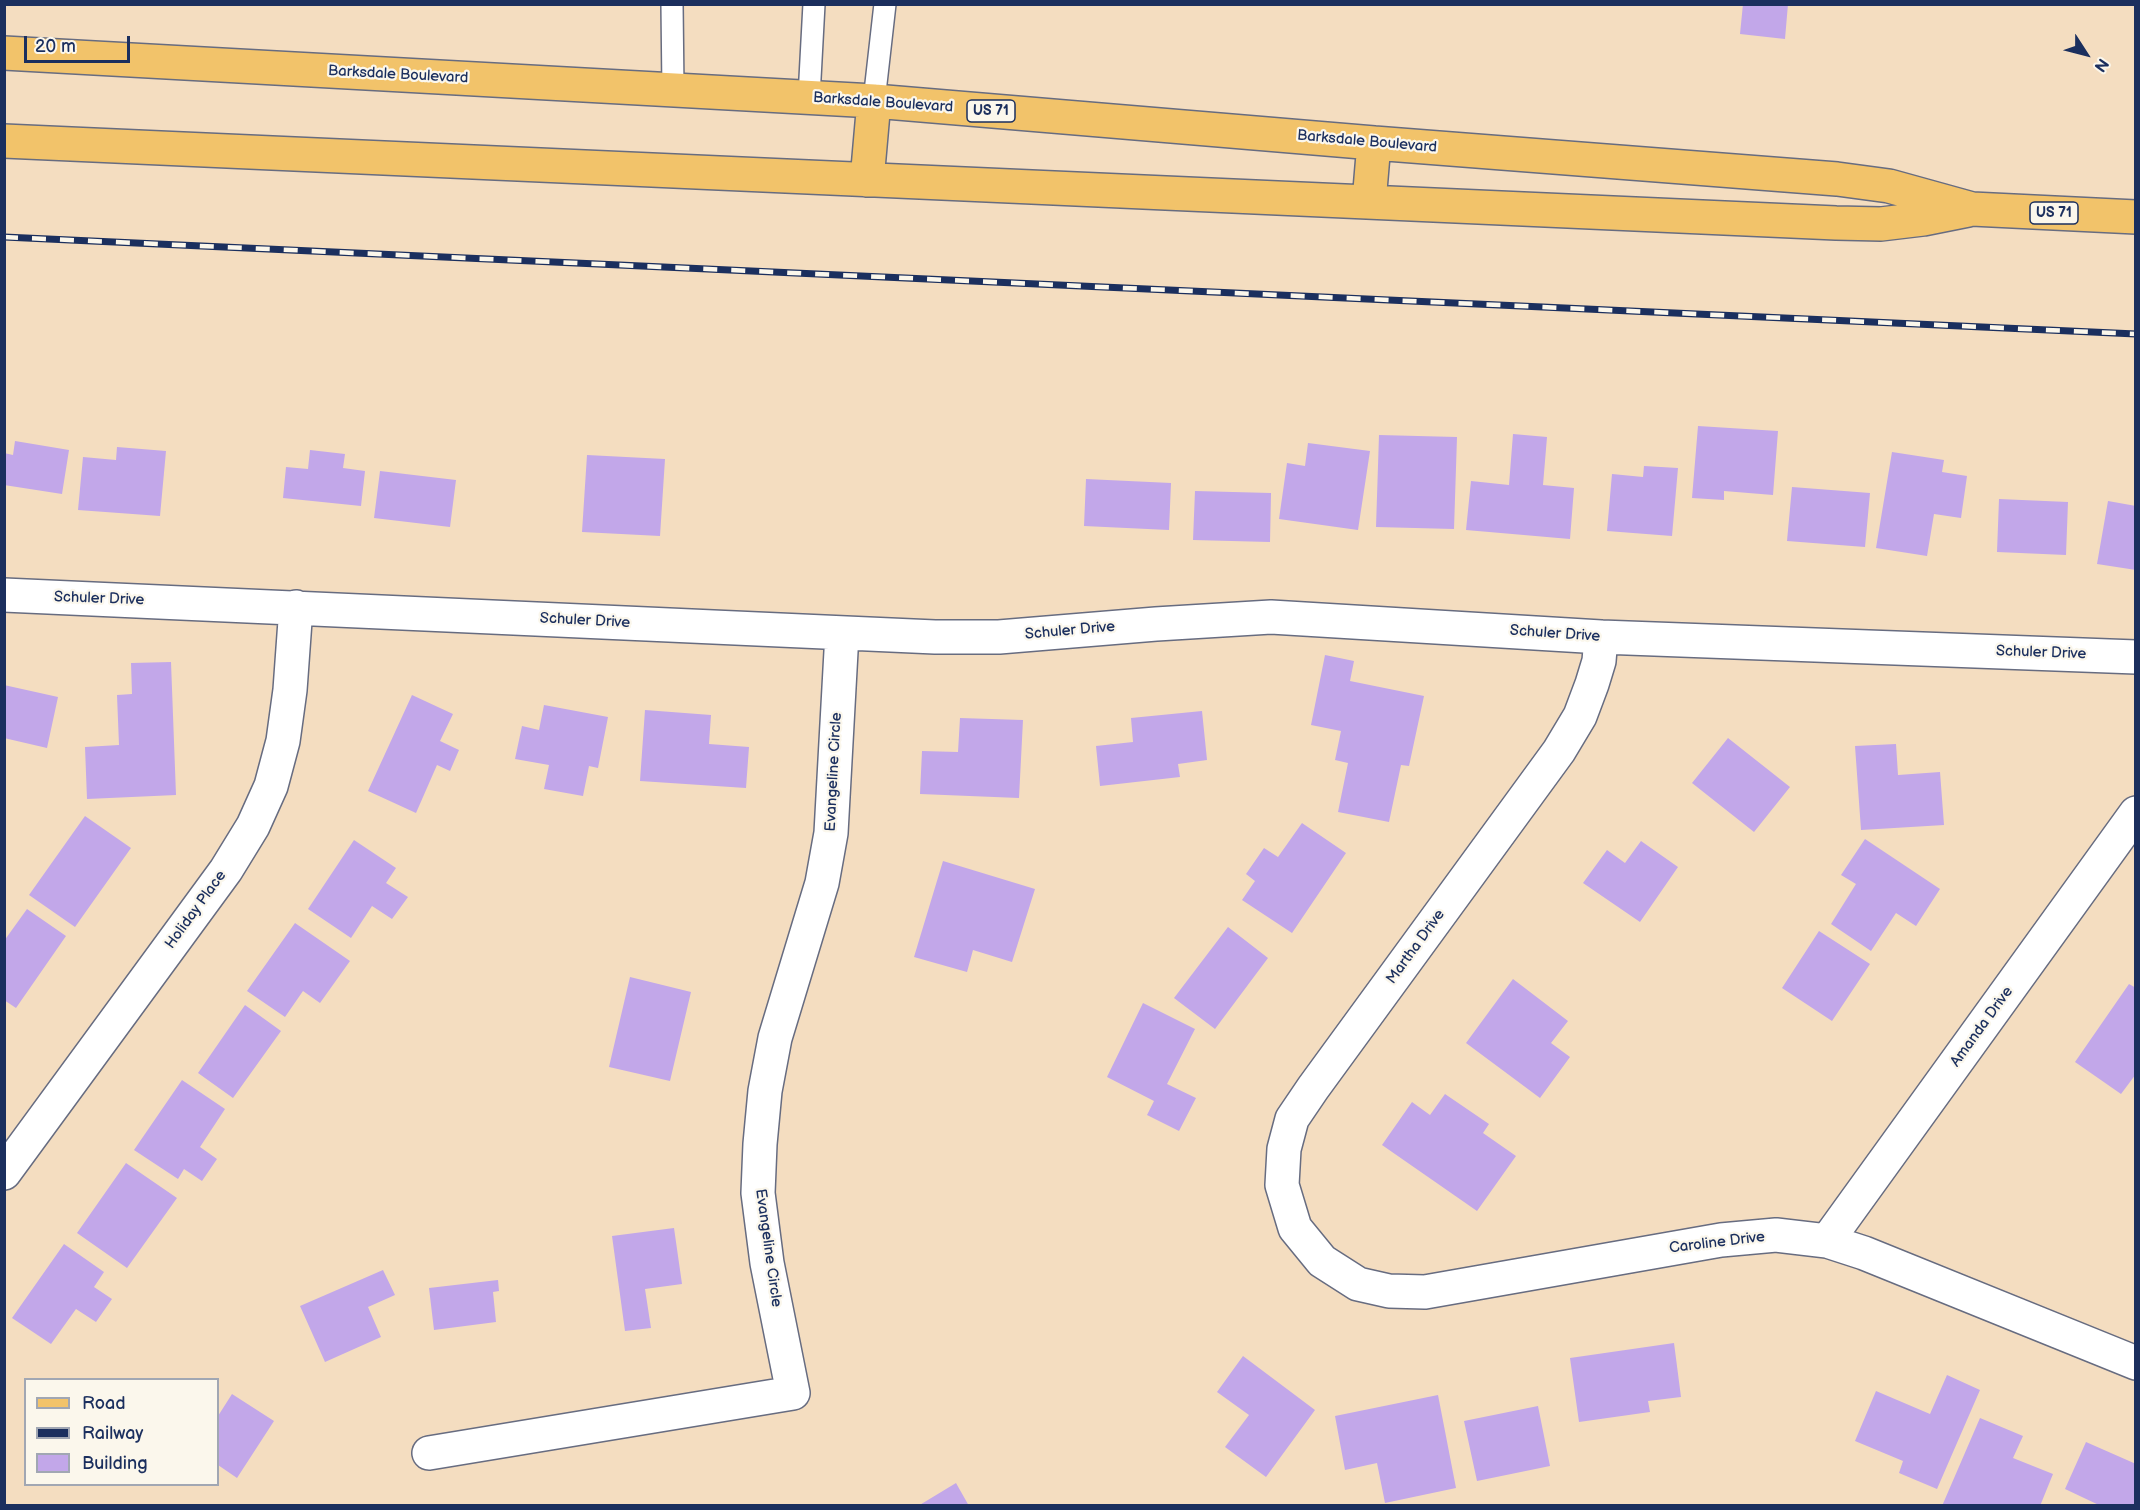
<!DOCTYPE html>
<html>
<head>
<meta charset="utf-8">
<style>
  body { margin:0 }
  #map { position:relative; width:2140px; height:1510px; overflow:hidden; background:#f4ddc0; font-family:"Balsamiq Sans",sans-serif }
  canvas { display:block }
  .frame { position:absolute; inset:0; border:6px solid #1b2f5e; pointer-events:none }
  .legend { position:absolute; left:24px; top:1378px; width:195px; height:108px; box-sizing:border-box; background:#fbf7ec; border:2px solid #a1a7b3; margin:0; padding:8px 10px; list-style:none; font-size:18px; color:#1b2f5e }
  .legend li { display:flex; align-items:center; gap:12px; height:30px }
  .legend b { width:30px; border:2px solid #a1a7b3 }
  .north { position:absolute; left:2056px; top:24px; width:60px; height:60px; -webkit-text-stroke:4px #fbf7ec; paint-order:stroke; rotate:126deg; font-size:16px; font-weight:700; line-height:24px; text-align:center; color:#1b2f5e }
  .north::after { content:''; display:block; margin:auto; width:21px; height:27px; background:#1b2f5e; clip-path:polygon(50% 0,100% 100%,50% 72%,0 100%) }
  .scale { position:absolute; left:24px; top:36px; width:106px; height:27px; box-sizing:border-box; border:3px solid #1b2f5e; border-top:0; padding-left:8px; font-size:18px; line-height:21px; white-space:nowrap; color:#1b2f5e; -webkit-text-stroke:4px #fbf7ec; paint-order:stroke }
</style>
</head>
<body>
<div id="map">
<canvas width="2140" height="1510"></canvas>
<div class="frame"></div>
<ul class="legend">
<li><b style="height:8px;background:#f2c36a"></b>Road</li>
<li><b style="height:8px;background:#1b2f5e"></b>Railway</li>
<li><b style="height:16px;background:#c2a7e9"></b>Building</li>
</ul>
<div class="north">N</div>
<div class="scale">20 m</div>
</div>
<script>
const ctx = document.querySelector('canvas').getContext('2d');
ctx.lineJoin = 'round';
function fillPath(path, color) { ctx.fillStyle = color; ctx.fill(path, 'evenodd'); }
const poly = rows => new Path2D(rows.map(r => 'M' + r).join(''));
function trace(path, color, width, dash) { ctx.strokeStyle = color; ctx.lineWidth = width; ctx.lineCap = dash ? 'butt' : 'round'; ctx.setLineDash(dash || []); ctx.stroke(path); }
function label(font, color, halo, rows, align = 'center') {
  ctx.font = font + ' "Balsamiq Sans",sans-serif'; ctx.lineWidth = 4.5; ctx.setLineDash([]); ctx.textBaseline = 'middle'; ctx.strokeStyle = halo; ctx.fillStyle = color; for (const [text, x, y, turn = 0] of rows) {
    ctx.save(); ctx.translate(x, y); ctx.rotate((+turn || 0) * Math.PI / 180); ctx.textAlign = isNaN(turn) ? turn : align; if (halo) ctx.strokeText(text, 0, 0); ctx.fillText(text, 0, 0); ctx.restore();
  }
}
fillPath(poly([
  [1743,4,1788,4,1785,39,1740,34],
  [1698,426,1778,431,1773,495,1724,491,1724,500,1692,498],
  [1513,434,1547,437,1543,485,1574,488,1570,539,1466,530,1471,481,1509,485],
  [1379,435,1457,437,1454,529,1376,527],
  [15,441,69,450,62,494,4,485,4,453,13,455],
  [1308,443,1370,451,1358,530,1279,519,1287,463,1305,466],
  [117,447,166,451,160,516,78,510,83,457,116,460],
  [310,450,345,454,343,468,365,471,361,506,283,498,286,467,308,469],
  [1892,452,1944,460,1942,472,1967,476,1961,518,1934,514,1927,556,1876,548],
  [587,455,665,459,660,536,582,532],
  [1644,466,1678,468,1672,536,1607,531,1612,474,1643,477],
  [380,471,456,480,450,527,374,518],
  [1086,479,1171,483,1169,530,1084,526],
  [1792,487,1870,493,1865,547,1787,541],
  [1195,491,1271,493,1270,542,1193,540],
  [1999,499,2068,502,2066,555,1997,552],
  [2108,501,2136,506,2136,570,2097,564],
  [1325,655,1354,661,1350,681,1424,696,1409,766,1401,765,1389,822,1338,812,1348,763,1335,760,1341,731,1311,725],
  [171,662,176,795,87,799,85,747,119,745,117,695,132,694,131,663],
  [4,685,58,697,47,748,4,738],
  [412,695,453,714,440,741,459,750,450,771,437,765,416,813,368,791],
  [544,705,608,717,598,768,589,766,583,796,544,789,549,765,515,759,522,726,539,730],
  [645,710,711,715,709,744,749,747,746,788,640,781],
  [1202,711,1207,760,1178,764,1180,777,1100,786,1096,746,1133,742,1131,718],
  [960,718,1023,720,1019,798,920,794,922,751,958,752],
  [1728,738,1790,787,1754,832,1692,783],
  [1896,744,1898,775,1940,772,1944,825,1861,830,1855,746],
  [85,816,131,848,75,927,29,895],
  [1302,823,1346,853,1292,933,1242,900,1255,881,1246,874,1264,848,1278,857],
  [1865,839,1940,889,1916,926,1896,913,1871,951,1831,924,1856,884,1841,875],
  [354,840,396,868,386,883,408,897,392,919,372,906,351,938,308,909],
  [1641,841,1678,867,1640,922,1583,883,1607,850,1625,863],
  [943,861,1035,889,1012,962,973,950,967,972,914,957],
  [27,909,66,936,16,1008,4,1000,4,941],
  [295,923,350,961,320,1003,303,991,285,1017,247,991],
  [1228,927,1268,958,1215,1029,1174,998],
  [1819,931,1870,964,1832,1021,1782,988],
  [630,977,691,992,670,1081,609,1067],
  [1513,979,1568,1021,1551,1043,1570,1057,1540,1098,1466,1043],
  [2129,984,2136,988,2136,1074,2121,1094,2075,1062],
  [1143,1003,1195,1029,1167,1084,1196,1098,1179,1131,1147,1115,1154,1101,1107,1077],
  [245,1005,281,1031,233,1098,198,1073],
  [182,1080,225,1109,200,1147,217,1159,202,1181,184,1169,178,1179,134,1150],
  [1445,1094,1489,1124,1483,1133,1516,1156,1477,1211,1382,1145,1412,1102,1430,1115],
  [126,1163,177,1198,127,1268,77,1233],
  [674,1228,682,1284,645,1289,651,1328,625,1331,612,1236],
  [64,1244,104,1272,94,1287,112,1299,96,1322,76,1309,51,1344,12,1318],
  [383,1270,395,1295,368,1307,381,1337,325,1362,300,1306],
  [498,1280,499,1291,493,1292,496,1322,434,1330,429,1288],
  [1674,1343,1681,1397,1648,1401,1650,1412,1579,1422,1570,1358],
  [1243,1356,1315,1410,1266,1477,1225,1447,1249,1415,1217,1392],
  [1947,1375,1980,1390,1937,1489,1899,1473,1903,1461,1855,1441,1876,1391,1930,1414],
  [232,1394,274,1421,237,1478,218,1465,218,1416],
  [1438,1395,1456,1488,1385,1503,1377,1463,1345,1470,1335,1416],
  [1538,1406,1550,1466,1477,1481,1464,1421],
  [1980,1418,2023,1436,2013,1458,2053,1474,2040,1506,1942,1506],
  [2086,1442,2136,1464,2136,1506,2101,1506,2065,1489],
  [956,1483,969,1506,918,1506]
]), '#c2a7e9');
const service = poly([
  [672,4,673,90],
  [809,97,814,4],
  [874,101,885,4]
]);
const minor = poly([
  [4,595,935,637,999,637,1156,624,1271,617,1601,637,2136,657],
  [1601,637,1599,661,1592,684,1580,716,1559,751,1313,1088,1292,1119,1284,1149,1282,1185,1295,1228,1322,1261,1358,1284,1389,1291,1425,1292,1721,1240,1776,1235,1827,1241,1864,1253,2136,1363],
  [4,1173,226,870,253,826,271,786,283,741,290,690,296,607],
  [1827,1241,2136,813],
  [429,1453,793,1393,767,1263,758,1193,760,1144,765,1091,775,1038,822,883,831,833,842,633]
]);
const primary = poly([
  [4,53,874,101,1374,143,1837,179,1889,186,1972,209,2136,217],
  [4,141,1836,223,1881,224,1923,219,1968,210],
  [867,180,874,101],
  [1369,202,1374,143]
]);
trace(service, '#676c80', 24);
trace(minor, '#676c80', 36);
trace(primary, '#676c80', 36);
trace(service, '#fff', 21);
trace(minor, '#fff', 33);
trace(primary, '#f2c36a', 33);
const rail = poly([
  [4,237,2136,334]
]);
trace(rail, '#1b2f5e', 7);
trace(rail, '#fbf7ec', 4.5, [14]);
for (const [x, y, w] of [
  [991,111,48],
  [2054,213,48]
]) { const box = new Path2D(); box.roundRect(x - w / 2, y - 11, w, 22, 4.5); ctx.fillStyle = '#fbf7ec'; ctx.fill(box); trace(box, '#1b2f5e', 1.5); }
label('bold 14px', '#1b2f5e', null, [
  ["US 71",991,111],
  ["US 71",2054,213]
]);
label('15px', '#1b2f5e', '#fbf7ec', [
  ["Barksdale Boulevard",398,75,3],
  ["Barksdale Boulevard",883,103,4],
  ["Barksdale Boulevard",1367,142,5],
  ["Schuler Drive",99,599,2],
  ["Schuler Drive",585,621,3],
  ["Schuler Drive",1070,631,-5],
  ["Schuler Drive",1555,634,4],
  ["Schuler Drive",2041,653,2],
  ["Evangeline Circle",834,772,-87],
  ["Holiday Place",196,910,-54],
  ["Martha Drive",1416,947,-54],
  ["Amanda Drive",1982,1027,-54],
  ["Caroline Drive",1717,1243,-7],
  ["Evangeline Circle",768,1248,82]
]);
</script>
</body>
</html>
